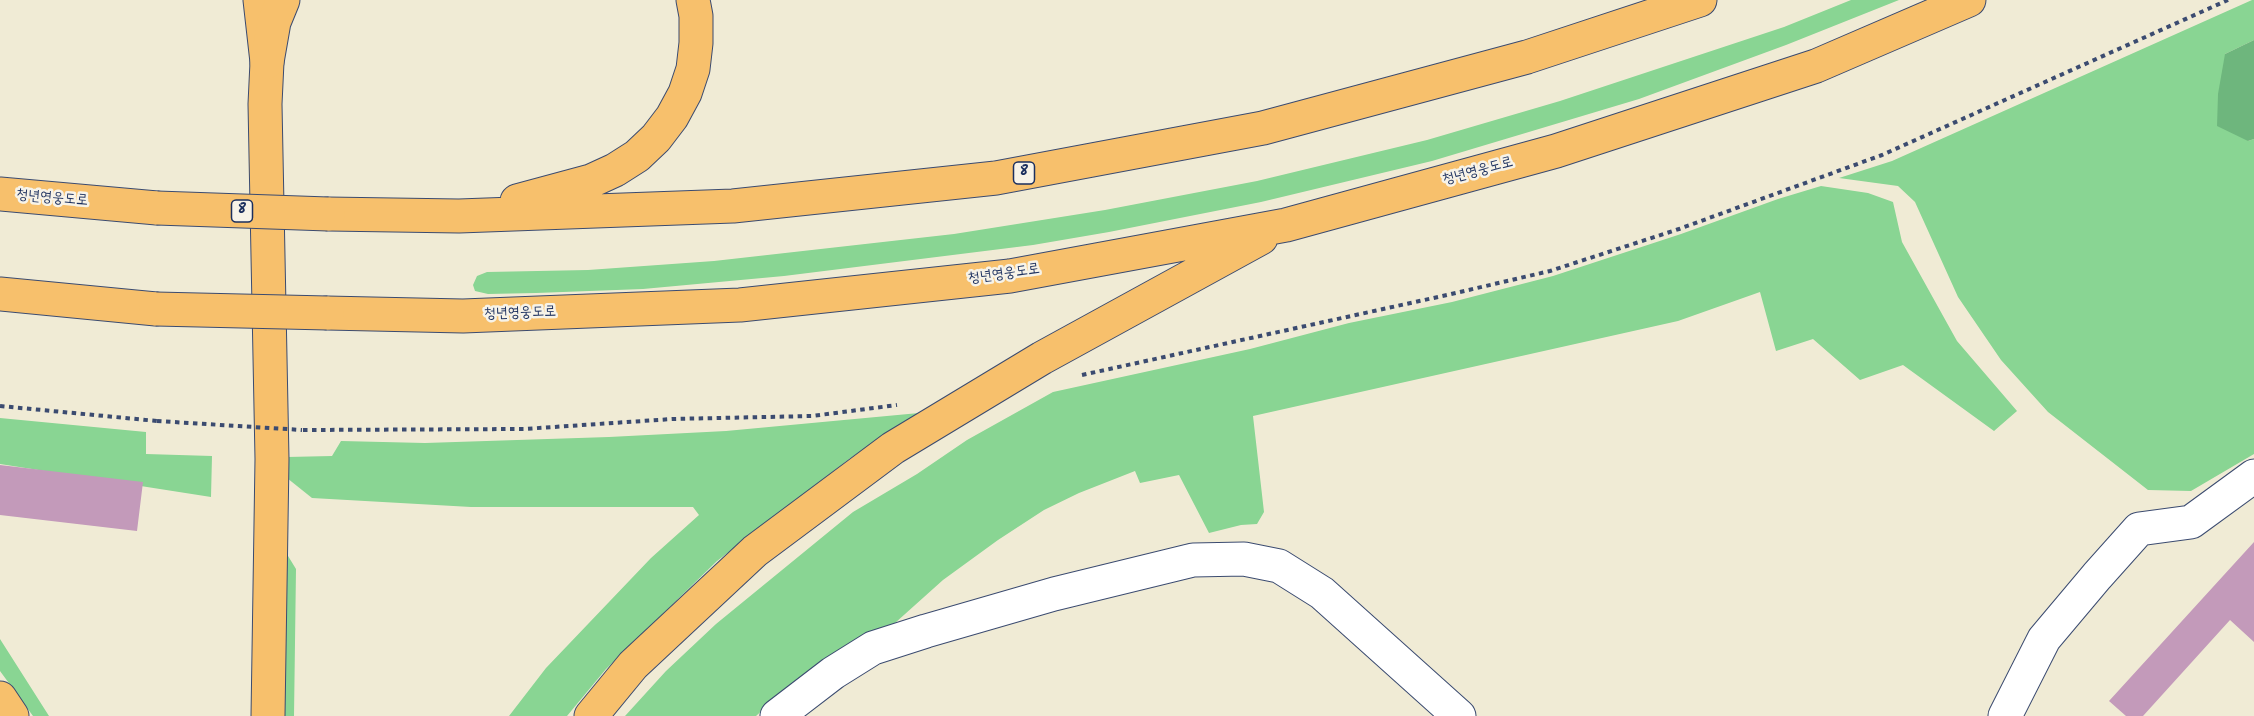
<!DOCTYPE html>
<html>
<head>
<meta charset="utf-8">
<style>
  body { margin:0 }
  canvas { display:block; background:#f0ebd5 }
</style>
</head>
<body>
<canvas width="2254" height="716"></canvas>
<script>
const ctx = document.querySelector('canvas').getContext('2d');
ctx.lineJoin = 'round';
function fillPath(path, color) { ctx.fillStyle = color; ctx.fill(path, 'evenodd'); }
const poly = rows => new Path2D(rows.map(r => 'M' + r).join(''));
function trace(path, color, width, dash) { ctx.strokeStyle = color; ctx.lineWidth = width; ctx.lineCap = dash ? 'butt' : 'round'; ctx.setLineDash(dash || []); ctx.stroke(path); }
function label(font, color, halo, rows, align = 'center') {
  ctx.font = font + ' Kalam,"Poor Story",sans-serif'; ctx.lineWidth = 5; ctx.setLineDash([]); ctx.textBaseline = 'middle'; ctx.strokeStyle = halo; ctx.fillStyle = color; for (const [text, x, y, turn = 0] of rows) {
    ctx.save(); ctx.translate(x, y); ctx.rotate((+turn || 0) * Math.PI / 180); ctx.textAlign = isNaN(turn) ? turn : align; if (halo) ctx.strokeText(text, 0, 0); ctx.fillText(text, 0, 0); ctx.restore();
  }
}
fillPath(poly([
  [1851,0,1899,0,1786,45,1639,99,1432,161,1261,202,1109,232,1033,245,784,276,643,289,536,293,488,294,475,291,473,285,477,276,487,272,588,270,714,261,954,234,1105,210,1257,181,1427,140,1560,101,1784,27],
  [2252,0,2254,0,2254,40,2225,54,2248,141,2254,139,2254,454,2191,491,2148,490,2048,412,2001,360,1958,297,1915,202,1898,186,1839,178,1892,161],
  [1821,186,1868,193,1893,202,1902,242,1957,341,2017,411,1994,431,1903,365,1860,380,1813,339,1776,351,1760,292,1678,321,1253,416,1264,512,1257,524,1241,525,1209,533,1179,475,1140,483,1135,471,1079,493,1044,510,998,540,943,580,895,623,839,651,790,685,756,716,625,716,666,671,716,624,853,512,917,474,967,440,1053,392,1250,349,1349,323,1452,302,1553,276,1681,234,1778,199],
  [919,413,849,459,717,561,606,669,567,716,509,716,546,668,651,558,699,515,693,507,471,507,312,498,287,478,287,457,332,456,341,441,425,443,609,437,726,431],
  [0,418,146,432,146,454,212,456,211,497,0,464],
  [285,551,296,569,294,716,281,716],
  [0,639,49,716,33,716,0,671]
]), '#89d593');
fillPath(poly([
  [2254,40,2254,139,2248,141,2217,126,2218,94,2225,54]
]), '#6eb67d');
fillPath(poly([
  [0,465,143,482,137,531,0,515],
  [2254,542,2254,642,2230,620,2143,716,2126,716,2109,701]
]), '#c39aba');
const street = poly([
  [777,716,833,673,873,648,926,631,1054,594,1193,560,1244,559,1279,566,1322,593,1459,716],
  [2005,716,2044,639,2097,576,2139,529,2191,522,2254,476]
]);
const primary = poly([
  [260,0,267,62,265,104,272,459,268,716]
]);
const highway = poly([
  [267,62,274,22,283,0],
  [0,194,157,208],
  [517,201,591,181,615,170,637,156,656,138,672,117,685,93,693,69,696,43,696,16,693,0],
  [328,214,459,216,733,206,996,178,1263,128,1527,57,1700,0],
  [0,294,156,309],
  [327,313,463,316,740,305,1010,276,1286,225,1556,151,1816,66,1969,0],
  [0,698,12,716],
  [591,716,633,665,755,551,893,448,1042,358,1261,238]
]);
trace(street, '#3b4b70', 35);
trace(primary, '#3b4b70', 35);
trace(highway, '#3b4b70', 35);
trace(poly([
  [1082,375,1447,295,1550,271,1679,229,1882,155,2228,0],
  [0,406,157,421],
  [303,430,524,429,672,419,812,416,897,405]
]), '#3b4b70', 4, [4.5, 4.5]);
trace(street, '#fff', 33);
trace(primary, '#f7c06c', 33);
trace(highway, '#f7c06c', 33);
const highwayBridge = poly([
  [157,208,328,214],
  [156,309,327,313]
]);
trace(highwayBridge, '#3b4b70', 35, []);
trace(poly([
  [157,421,302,430]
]), '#3b4b70', 4, [4.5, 4.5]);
trace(highwayBridge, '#f7c06c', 33);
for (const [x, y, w] of [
  [1024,173,21],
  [242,211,21]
]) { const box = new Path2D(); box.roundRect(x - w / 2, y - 11, w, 22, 4.5); ctx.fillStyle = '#f7f3e8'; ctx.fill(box); trace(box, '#1b2f5e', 1.5); }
label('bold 14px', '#1b2f5e', null, [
  ["8",1024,173],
  ["8",242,211]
]);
label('15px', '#1b2f5e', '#f7f3e8', [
  ["청년영웅도로",1478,172,-15],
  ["청년영웅도로",52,199,5],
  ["청년영웅도로",1004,275,-8],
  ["청년영웅도로",520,314,-2]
]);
</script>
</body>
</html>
